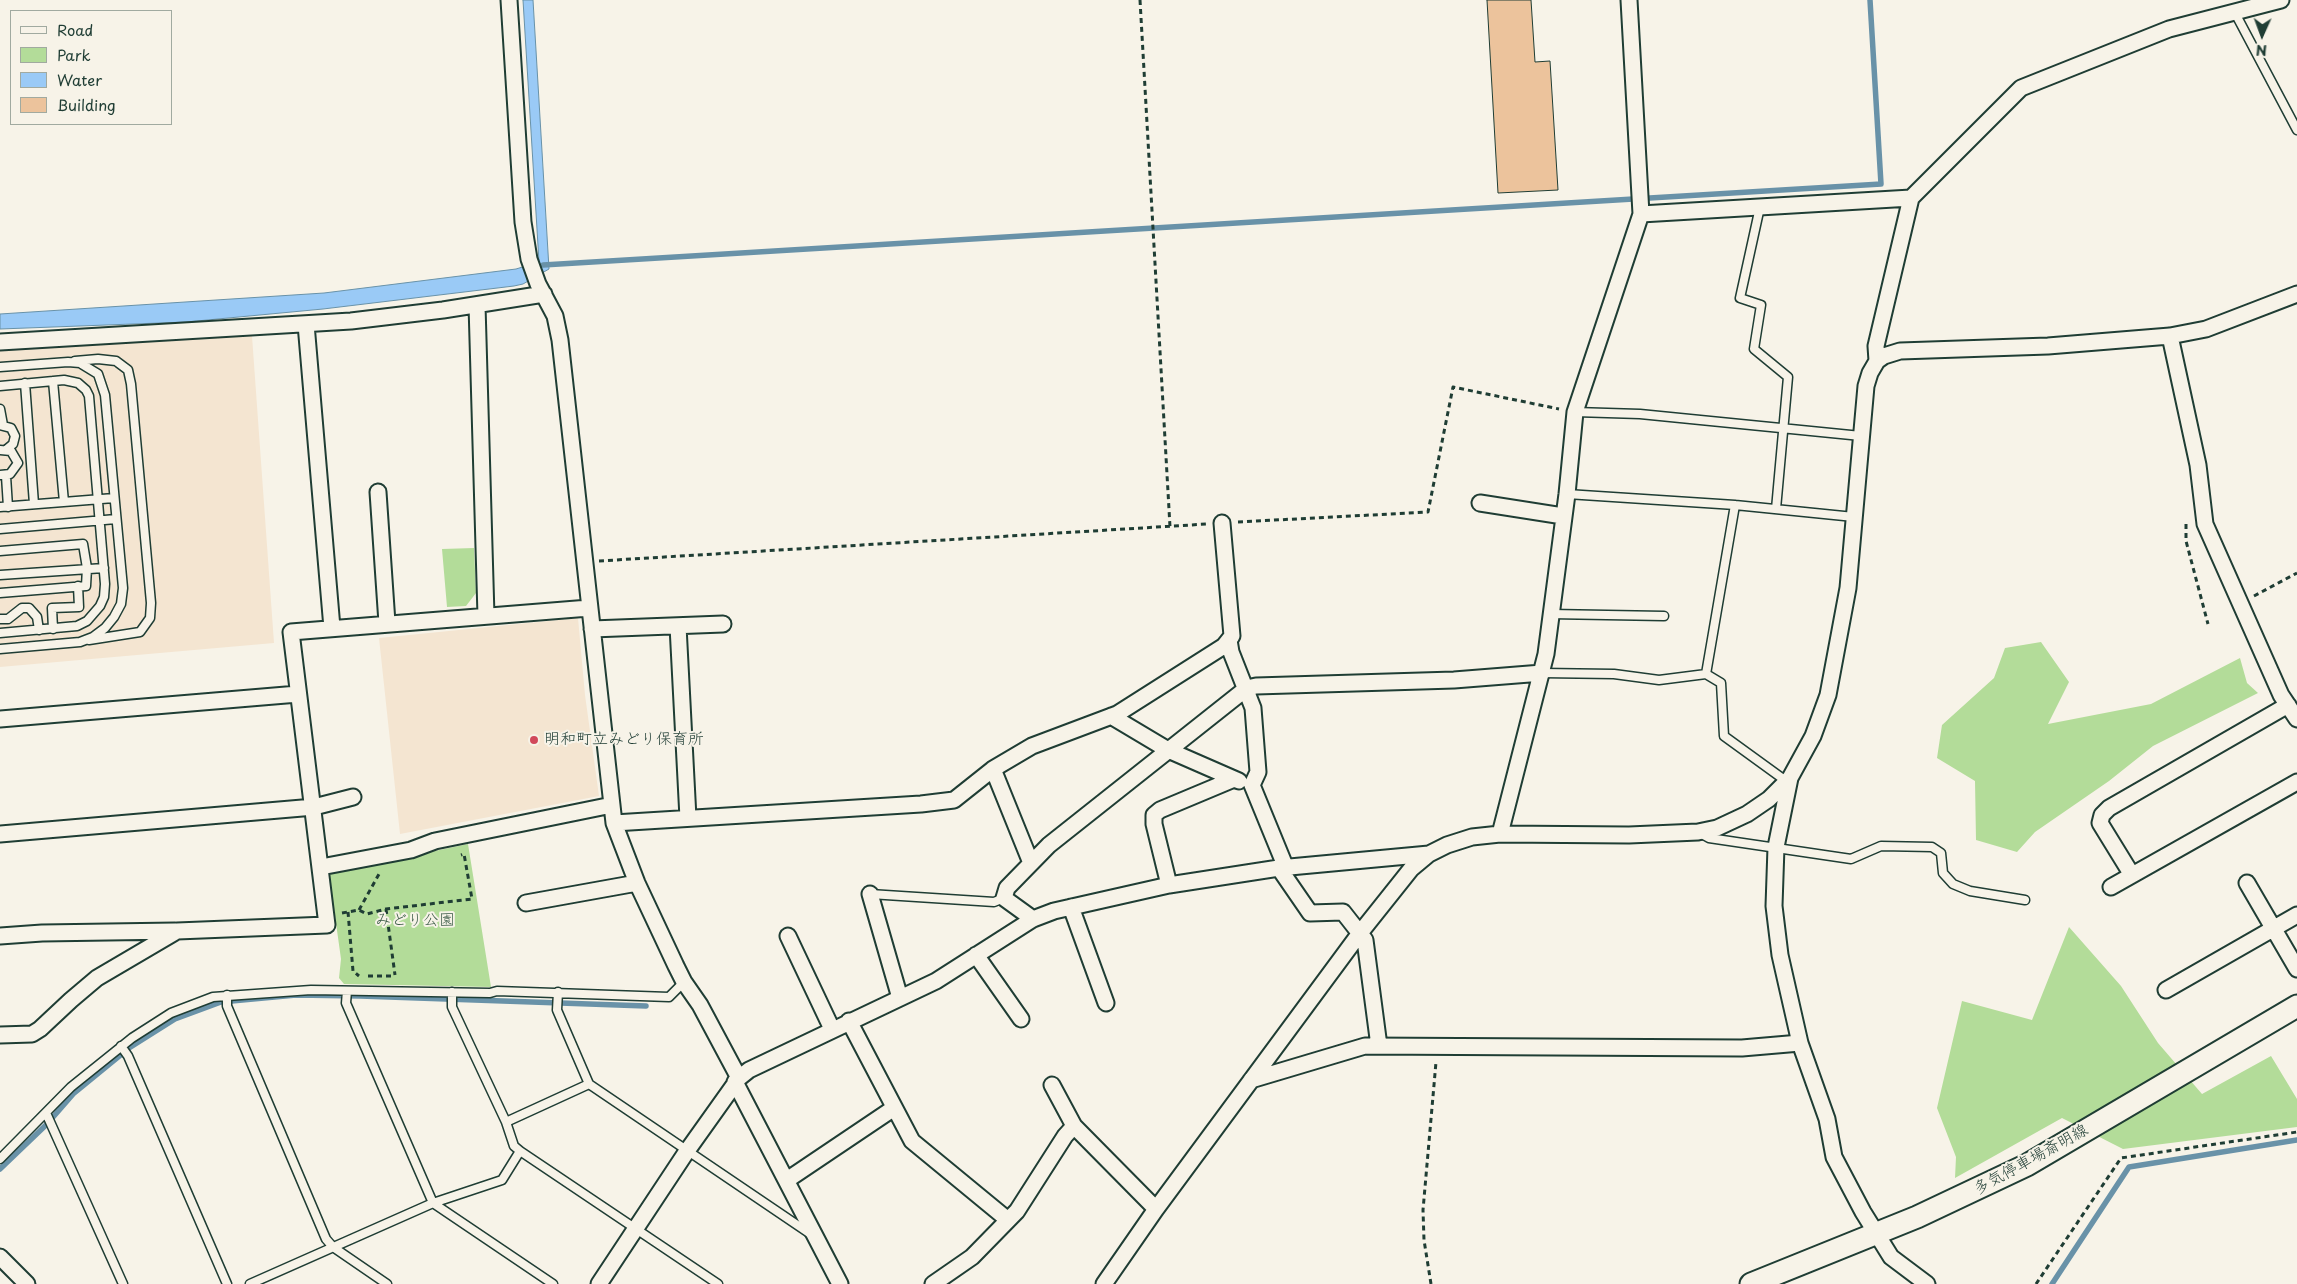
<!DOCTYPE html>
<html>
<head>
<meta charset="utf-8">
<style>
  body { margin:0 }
  #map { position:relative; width:2297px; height:1284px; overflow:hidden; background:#f7f3e8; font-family:"Playpen Sans",sans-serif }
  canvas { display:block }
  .legend { position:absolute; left:10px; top:10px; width:162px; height:115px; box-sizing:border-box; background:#f7f3e8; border:1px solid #a1aaa0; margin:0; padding:6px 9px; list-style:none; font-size:15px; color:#1f3d34 }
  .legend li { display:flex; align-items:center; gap:10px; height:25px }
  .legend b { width:25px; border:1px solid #a1aaa0 }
  .north { position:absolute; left:2237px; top:10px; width:50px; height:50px; -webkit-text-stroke:4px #f7f3e8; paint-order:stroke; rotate:182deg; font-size:14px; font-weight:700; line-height:20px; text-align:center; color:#1f3d34 }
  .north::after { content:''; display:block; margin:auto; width:18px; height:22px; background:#1f3d34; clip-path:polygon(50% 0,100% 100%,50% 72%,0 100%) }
</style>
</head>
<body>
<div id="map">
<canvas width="2297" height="1284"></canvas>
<ul class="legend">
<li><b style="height:6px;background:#f7f3e8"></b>Road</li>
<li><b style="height:14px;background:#b3dc99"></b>Park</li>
<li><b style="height:14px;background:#9acaf6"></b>Water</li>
<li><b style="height:14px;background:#ecc39c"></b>Building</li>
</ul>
<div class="north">N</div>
</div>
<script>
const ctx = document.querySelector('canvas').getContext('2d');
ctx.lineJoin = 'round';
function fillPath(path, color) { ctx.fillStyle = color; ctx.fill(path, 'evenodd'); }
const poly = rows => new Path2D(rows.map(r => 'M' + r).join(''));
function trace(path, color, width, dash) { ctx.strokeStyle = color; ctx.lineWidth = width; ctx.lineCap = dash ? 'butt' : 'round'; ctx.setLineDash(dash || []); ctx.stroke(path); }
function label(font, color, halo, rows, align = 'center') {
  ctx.font = font + ' "Playpen Sans","Klee One",sans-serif'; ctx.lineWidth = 4; ctx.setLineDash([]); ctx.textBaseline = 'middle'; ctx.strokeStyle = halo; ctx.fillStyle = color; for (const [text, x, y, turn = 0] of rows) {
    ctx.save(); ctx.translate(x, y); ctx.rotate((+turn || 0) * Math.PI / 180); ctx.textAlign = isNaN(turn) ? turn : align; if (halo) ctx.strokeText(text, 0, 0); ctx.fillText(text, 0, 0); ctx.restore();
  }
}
fillPath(poly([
  [252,336,274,643,0,667,0,347],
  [578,618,585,695,599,796,400,834,379,638]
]), '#f4e5d1');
fillPath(poly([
  [474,548,476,593,466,606,447,607,442,549],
  [2041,642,2069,682,2048,724,2151,704,2240,658,2247,683,2258,693,2153,746,2109,781,2035,832,2017,852,1976,840,1975,781,1937,758,1942,725,1994,678,2005,648],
  [468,844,491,987,344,984,339,978,341,959,329,873],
  [2069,927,2121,986,2158,1043,2202,1094,2271,1056,2297,1099,2297,1127,2123,1149,2062,1118,1955,1178,1956,1157,1937,1108,1962,1001,2032,1020]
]), '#b3dc99');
const water = poly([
  [523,0,533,0,549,269,523,284,514,286,323,309,186,322,0,329,0,314,324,293,516,269,539,262,523,0]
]);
fillPath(water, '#9acaf6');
trace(water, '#6992a8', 1);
trace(poly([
  [543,265,1881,184,1870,0],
  [0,1169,47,1124,74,1093,129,1048,175,1019,221,1002,296,995,360,996,646,1006],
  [2052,1284,2129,1167,2297,1140]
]), '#6992a8', 5.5);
const building = poly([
  [1487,0,1531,0,1535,62,1550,61,1558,190,1498,193,1487,0]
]);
fillPath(building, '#ecc39c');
trace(building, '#1f3d34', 1);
const lane = poly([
  [2234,11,2297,130],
  [1760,207,1740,298,1761,305,1754,349,1788,377,1776,509],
  [75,361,98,359,116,361,128,370,131,384,151,603,150,618,140,632,89,640],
  [0,367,68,362,80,363,98,374,105,395,123,588,121,604,114,617,105,628,93,637,80,642,0,649],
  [53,381,64,502],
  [25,383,34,504],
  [0,386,64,380,78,383,86,390,89,396,105,584,104,597,100,606,87,621,77,626,0,633],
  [0,409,3,425],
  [1575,412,1640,414,1861,436],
  [0,425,11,428,15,436,13,444,7,449],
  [0,450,11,451,18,463,10,474,0,475],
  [6,476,8,507],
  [1567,494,1735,505,1854,517],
  [0,507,114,498],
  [0,529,116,519],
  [0,551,83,544,87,568,86,586,0,593],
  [0,575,104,568],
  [1550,614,1664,616],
  [0,619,8,619,22,608,29,608,37,617,39,630],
  [53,629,52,608,79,607,78,586],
  [1542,673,1614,674,1659,680,1706,674,1721,683,1724,736,1786,781],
  [1706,674,1735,505],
  [1700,833,1709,838,1851,859,1881,846,1932,847,1941,853,1943,873,1953,884,1970,891,2025,900],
  [870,894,994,902,1004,898],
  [347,991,346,1003,433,1203,553,1284],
  [452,992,452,1007,506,1122],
  [558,992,557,1010,589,1084,812,1235],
  [227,995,227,1006,326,1239,333,1247,387,1284],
  [121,1046,128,1056,227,1284],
  [46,1113,123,1284],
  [520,1151,718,1284],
  [0,1159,71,1087,132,1038,171,1013,213,997,311,990,490,993,497,991,669,997,684,982],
  [250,1284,433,1203,502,1180,520,1151,514,1146,506,1122,589,1084]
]);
const street = poly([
  [509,0,523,222,529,259,538,284,555,316,560,340,614,823,637,883,676,966,684,982,700,1005,739,1078],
  [1641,214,1911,198],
  [477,305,486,616],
  [306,324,332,628],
  [2170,336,2198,465,2205,524,2281,695,2297,719],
  [0,342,351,321,443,310,544,294],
  [1877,361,1876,346,1911,198,2021,88,2169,29,2281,0],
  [378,492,387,623],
  [1480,503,1563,516],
  [678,626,688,818],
  [592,629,723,624],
  [1229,640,1231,652,1253,708,1258,772,1252,785,1286,868],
  [1111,716,1168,750,1239,781],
  [0,719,298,694],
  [993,769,1031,863],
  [1790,778,1776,847,1774,906,1780,955,1800,1043,1827,1119,1834,1157,1863,1212,1891,1257,1927,1284],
  [614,823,921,804,954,800,993,769,1032,746,1117,714,1224,646,1232,636,1222,523],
  [0,834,314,807,353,797],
  [1500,834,1546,654,1567,494,1575,412,1641,214,1629,0],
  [321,867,411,850,435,841,612,805],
  [1279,868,1310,913,1343,912,1365,940,1379,1046],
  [2132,875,2100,823,2102,815,2109,808,2288,705],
  [2247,883,2297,969],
  [1169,885,1154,824,1154,815,1160,810,1234,779],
  [2111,887,2297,782],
  [870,894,900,998],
  [526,903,637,883],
  [1071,907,1106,1003],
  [1033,919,1004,898,1007,888,1049,845,1247,688,1256,686,1454,680,1542,673],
  [0,936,42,933,175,931],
  [788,936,832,1029],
  [976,955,1021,1019],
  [2166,990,2297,915],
  [849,1021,912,1141,1008,1220],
  [0,1035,32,1034,40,1029,71,1000,97,978,177,931,327,925,291,632,589,608],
  [1251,1080,1365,1046,1742,1048,1800,1043],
  [735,1082,840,1284],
  [1052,1085,1074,1126,1156,1209],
  [787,1180,894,1108],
  [0,1257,27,1284],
  [599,1284,687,1151,739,1078,749,1070,936,981,1033,919,1054,911,1169,885,1279,868,1429,854],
  [933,1284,972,1257,1017,1211,1065,1136,1074,1126],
  [1104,1284,1156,1209,1360,933,1411,869,1429,854,1447,845,1472,837,1500,834,1629,835,1698,832,1717,828,1747,814,1769,799,1790,778,1813,736,1828,695,1848,588,1866,386,1870,373,1877,361,1884,356,1900,351,2048,346,2170,336,2206,329,2297,294]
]);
const secondary = poly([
  [1751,1284,1917,1217,2027,1165,2297,1006]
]);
trace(lane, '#1f3d34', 11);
trace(street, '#1f3d34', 19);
trace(secondary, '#1f3d34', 25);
trace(poly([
  [1140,0,1170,527],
  [1238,522,1428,512,1453,387,1559,409],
  [2186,524,2186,541,2208,624],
  [599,561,1207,524],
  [2254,596,2297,573],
  [386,909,395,975],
  [359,910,379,874],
  [348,912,353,971,359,976],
  [342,913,359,910,367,914,386,909,472,899,464,854,461,855],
  [368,976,395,976],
  [1431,1284,1424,1240,1423,1210,1436,1062],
  [2036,1284,2121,1158,2297,1132]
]), '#1f3d34', 3, [5, 4]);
trace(lane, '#f7f3e8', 8);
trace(street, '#f7f3e8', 15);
trace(secondary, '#f7f3e8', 21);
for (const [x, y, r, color] of [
  [534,740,5,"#d1495b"]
]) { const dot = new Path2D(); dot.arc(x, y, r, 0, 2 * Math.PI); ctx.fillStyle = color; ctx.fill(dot); trace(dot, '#f7f3e8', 2); }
label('16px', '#1f3d34', '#f7f3e8', [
  ["明和町立みどり保育所",544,740]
], 'left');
label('16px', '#3d5d48', '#f7f3e8', [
  ["みどり公園",415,921]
]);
label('16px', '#1f3d34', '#f7f3e8', [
  ["多気停車場斎明線",2031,1160,-29]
]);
</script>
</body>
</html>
